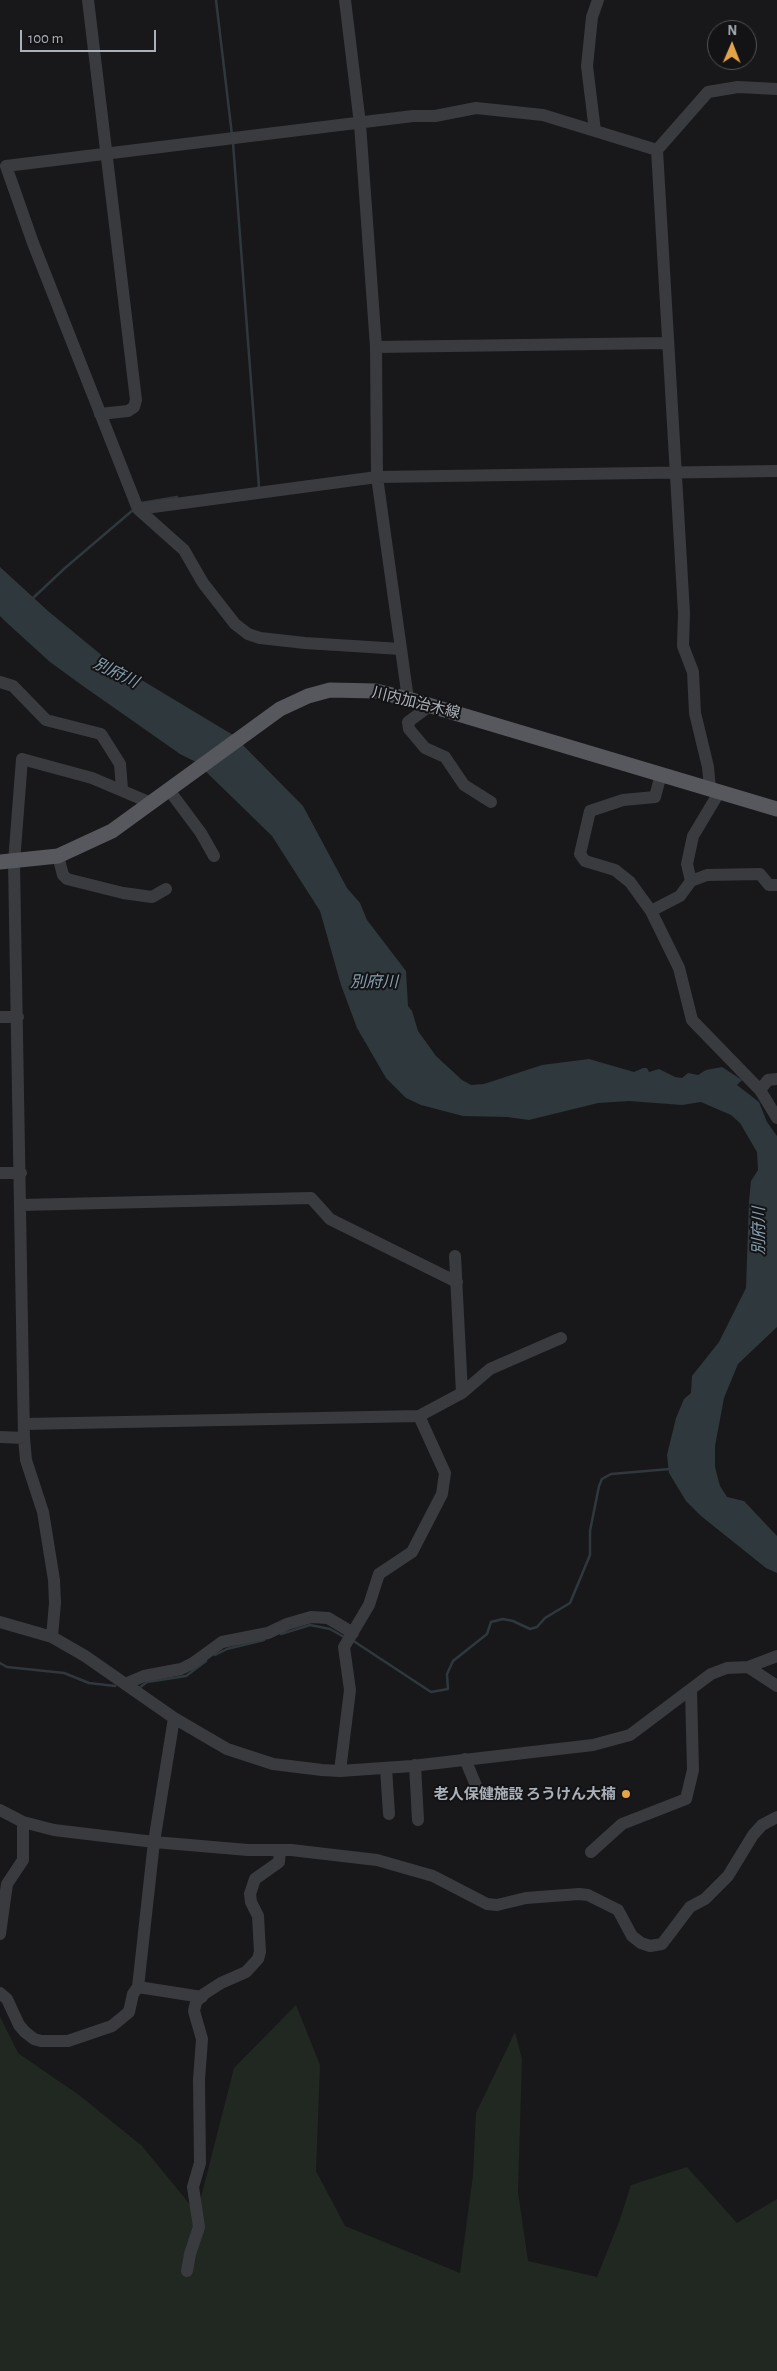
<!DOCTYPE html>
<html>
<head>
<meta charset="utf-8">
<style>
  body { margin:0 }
  #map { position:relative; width:777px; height:2371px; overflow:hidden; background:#18181a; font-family:"Alegreya Sans",sans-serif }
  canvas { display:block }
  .north { position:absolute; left:707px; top:20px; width:50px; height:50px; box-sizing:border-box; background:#131315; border:1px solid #505257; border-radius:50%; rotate:1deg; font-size:14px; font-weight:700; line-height:20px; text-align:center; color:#abb1b9 }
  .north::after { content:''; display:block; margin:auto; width:18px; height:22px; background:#e4a346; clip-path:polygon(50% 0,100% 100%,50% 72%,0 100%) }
  .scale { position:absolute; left:20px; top:30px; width:136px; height:22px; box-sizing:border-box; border:2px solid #abb1b9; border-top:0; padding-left:6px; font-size:15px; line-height:18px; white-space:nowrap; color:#abb1b9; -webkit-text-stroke:4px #131315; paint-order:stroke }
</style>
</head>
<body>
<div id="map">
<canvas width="777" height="2371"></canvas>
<div class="north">N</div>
<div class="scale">100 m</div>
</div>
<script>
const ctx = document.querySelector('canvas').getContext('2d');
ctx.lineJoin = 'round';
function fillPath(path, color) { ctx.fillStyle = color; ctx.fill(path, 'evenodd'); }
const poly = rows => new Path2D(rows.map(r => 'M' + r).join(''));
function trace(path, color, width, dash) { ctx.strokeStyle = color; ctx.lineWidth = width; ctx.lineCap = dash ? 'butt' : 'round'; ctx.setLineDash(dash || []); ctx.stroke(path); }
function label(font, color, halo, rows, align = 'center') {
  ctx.font = font + ' "Alegreya Sans","Noto Sans JP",sans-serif'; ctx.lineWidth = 4; ctx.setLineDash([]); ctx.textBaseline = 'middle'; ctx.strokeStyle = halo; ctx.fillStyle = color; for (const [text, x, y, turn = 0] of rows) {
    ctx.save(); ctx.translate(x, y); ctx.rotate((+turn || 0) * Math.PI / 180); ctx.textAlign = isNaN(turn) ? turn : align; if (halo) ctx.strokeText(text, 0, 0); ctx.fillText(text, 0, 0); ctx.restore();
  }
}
fillPath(poly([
  [296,2005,320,2065,316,2171,345,2226,460,2273,473,2175,476,2113,515,2032,522,2059,518,2192,528,2261,597,2277,619,2222,631,2185,687,2167,737,2223,777,2199,777,2371,0,2371,0,2017,18,2053,79,2095,142,2146,197,2213,234,2068]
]), '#202821');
fillPath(poly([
  [0,567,48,611,105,658,233,735,303,806,347,888,360,903,367,920,406,971,408,1006,412,1011,418,1031,436,1056,462,1080,471,1085,484,1084,542,1065,589,1059,634,1072,643,1068,647,1068,649,1072,659,1069,675,1077,682,1078,688,1073,698,1075,706,1070,722,1067,742,1080,737,1085,759,1102,767,1122,777,1136,777,1327,738,1364,724,1398,715,1446,715,1467,720,1486,727,1497,744,1501,777,1536,777,1573,766,1568,701,1516,686,1501,669,1473,667,1455,676,1418,684,1399,691,1393,692,1376,719,1342,746,1288,749,1201,751,1181,758,1170,757,1152,740,1123,731,1115,701,1102,682,1105,629,1101,598,1103,529,1120,507,1117,463,1116,421,1105,406,1098,386,1078,357,1028,341,985,320,911,272,836,196,762,180,754,83,686,50,662,6,622,0,616]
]), '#2f383d');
trace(poly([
  [216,0,232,135],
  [233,143,259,487,257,488],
  [141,503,177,497],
  [32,599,65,568,133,510],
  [281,1634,310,1625,330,1629,344,1637],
  [352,1640,431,1692,448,1689,447,1674,453,1661,487,1634,491,1622,503,1619,513,1621,530,1629,537,1627,545,1618,570,1603,590,1555,590,1531,599,1486,602,1479,611,1474,670,1469],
  [215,1655,227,1649,264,1640],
  [0,1663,7,1667,64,1673,89,1683,115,1686],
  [139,1688,147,1682,186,1676,206,1661]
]), '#2f383d', 2.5);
trace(poly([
  [88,0,136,400,134,407,128,411,100,414],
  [345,0,360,124,376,347,377,477,408,699],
  [595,131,587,66,592,17,598,0],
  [376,347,668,343],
  [138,509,377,477,777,471],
  [401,649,305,643,260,638,248,634,235,624,203,583,184,550,138,509,33,243,6,166,413,116,435,116,476,108,543,115,657,150],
  [0,682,13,686,46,720,101,734,120,764,122,789],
  [431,705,408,722,409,729,425,748,445,757,464,785,491,802],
  [710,789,708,767,695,713,693,672,683,646,684,613,657,150,708,92,738,87,777,89],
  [169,790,201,833,214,856],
  [58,856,63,875,67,879,123,893,152,897,166,889],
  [691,881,687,864,693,836,720,791],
  [777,885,769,885,760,874,707,875,691,881,680,896,651,911,679,968,692,1020,760,1090,777,1118],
  [651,911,630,882,615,870,585,861,580,854,590,811,623,800,655,797,661,774],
  [0,1017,18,1017],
  [760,1090,768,1080,777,1079],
  [0,1173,21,1173],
  [21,1205,311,1198,330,1219,457,1282],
  [455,1256,462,1393],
  [25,1424,419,1416,462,1393,490,1369,561,1338],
  [0,1437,24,1438],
  [0,1622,52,1637,85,1656,174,1718,227,1749,273,1764,322,1770,340,1771,412,1766,593,1745,630,1735,711,1674,727,1668,748,1667,777,1656],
  [52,1637,55,1603,54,1580,43,1512,26,1460,24,1438,14,862,22,759,92,778,151,803],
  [748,1667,777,1686],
  [125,1684,144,1676,181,1669,193,1663,222,1642,268,1633,287,1624,311,1617,328,1618,353,1633],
  [465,1759,477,1788],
  [415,1765,418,1820],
  [386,1768,389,1814],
  [340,1771,350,1690,344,1647,369,1605,379,1574,412,1552,442,1494,445,1473,419,1416],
  [0,1810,23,1822,54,1830,154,1842,248,1850,291,1850,377,1860,433,1876,487,1904,497,1905,526,1898,579,1894,588,1895,618,1910,632,1936,641,1943,650,1946,662,1944,690,1907,705,1899,728,1876,753,1835,762,1825,777,1817],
  [591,1852,622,1824,686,1799,693,1770,691,1690],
  [0,1934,7,1884,23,1860,23,1822],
  [138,1987,202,1997],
  [0,1993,7,1999,19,2025,25,2032,34,2039,41,2041,68,2041,112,2026,129,2012,133,1994,138,1987,154,1842,174,1718],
  [187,2271,190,2254,199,2227,193,2187,200,2163,199,2080,202,2039,194,2011,196,2002,204,1994,221,1983,246,1972,258,1959,260,1952,258,1916,251,1902,250,1894,255,1879,279,1862,280,1850]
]), '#393b3f', 12);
trace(poly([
  [0,862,58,856,112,831,280,709,308,696,330,690,376,691,408,699,777,809]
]), '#56585e', 15);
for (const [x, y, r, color] of [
  [626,1794,5,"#e4a346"]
]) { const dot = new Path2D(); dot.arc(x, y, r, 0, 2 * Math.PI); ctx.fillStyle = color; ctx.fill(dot); trace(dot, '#131315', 2); }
label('15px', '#abb1b9', '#131315', [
  ["川内加治木線",416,703,14]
]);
label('bold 15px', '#abb1b9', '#131315', [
  ["老人保健施設 ろうけん大楠",616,1794]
], 'right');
label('italic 16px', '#85a0b1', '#131315', [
  ["別府川",116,673,26],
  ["別府川",374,982],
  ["別府川",759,1231,-90]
]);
</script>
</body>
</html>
